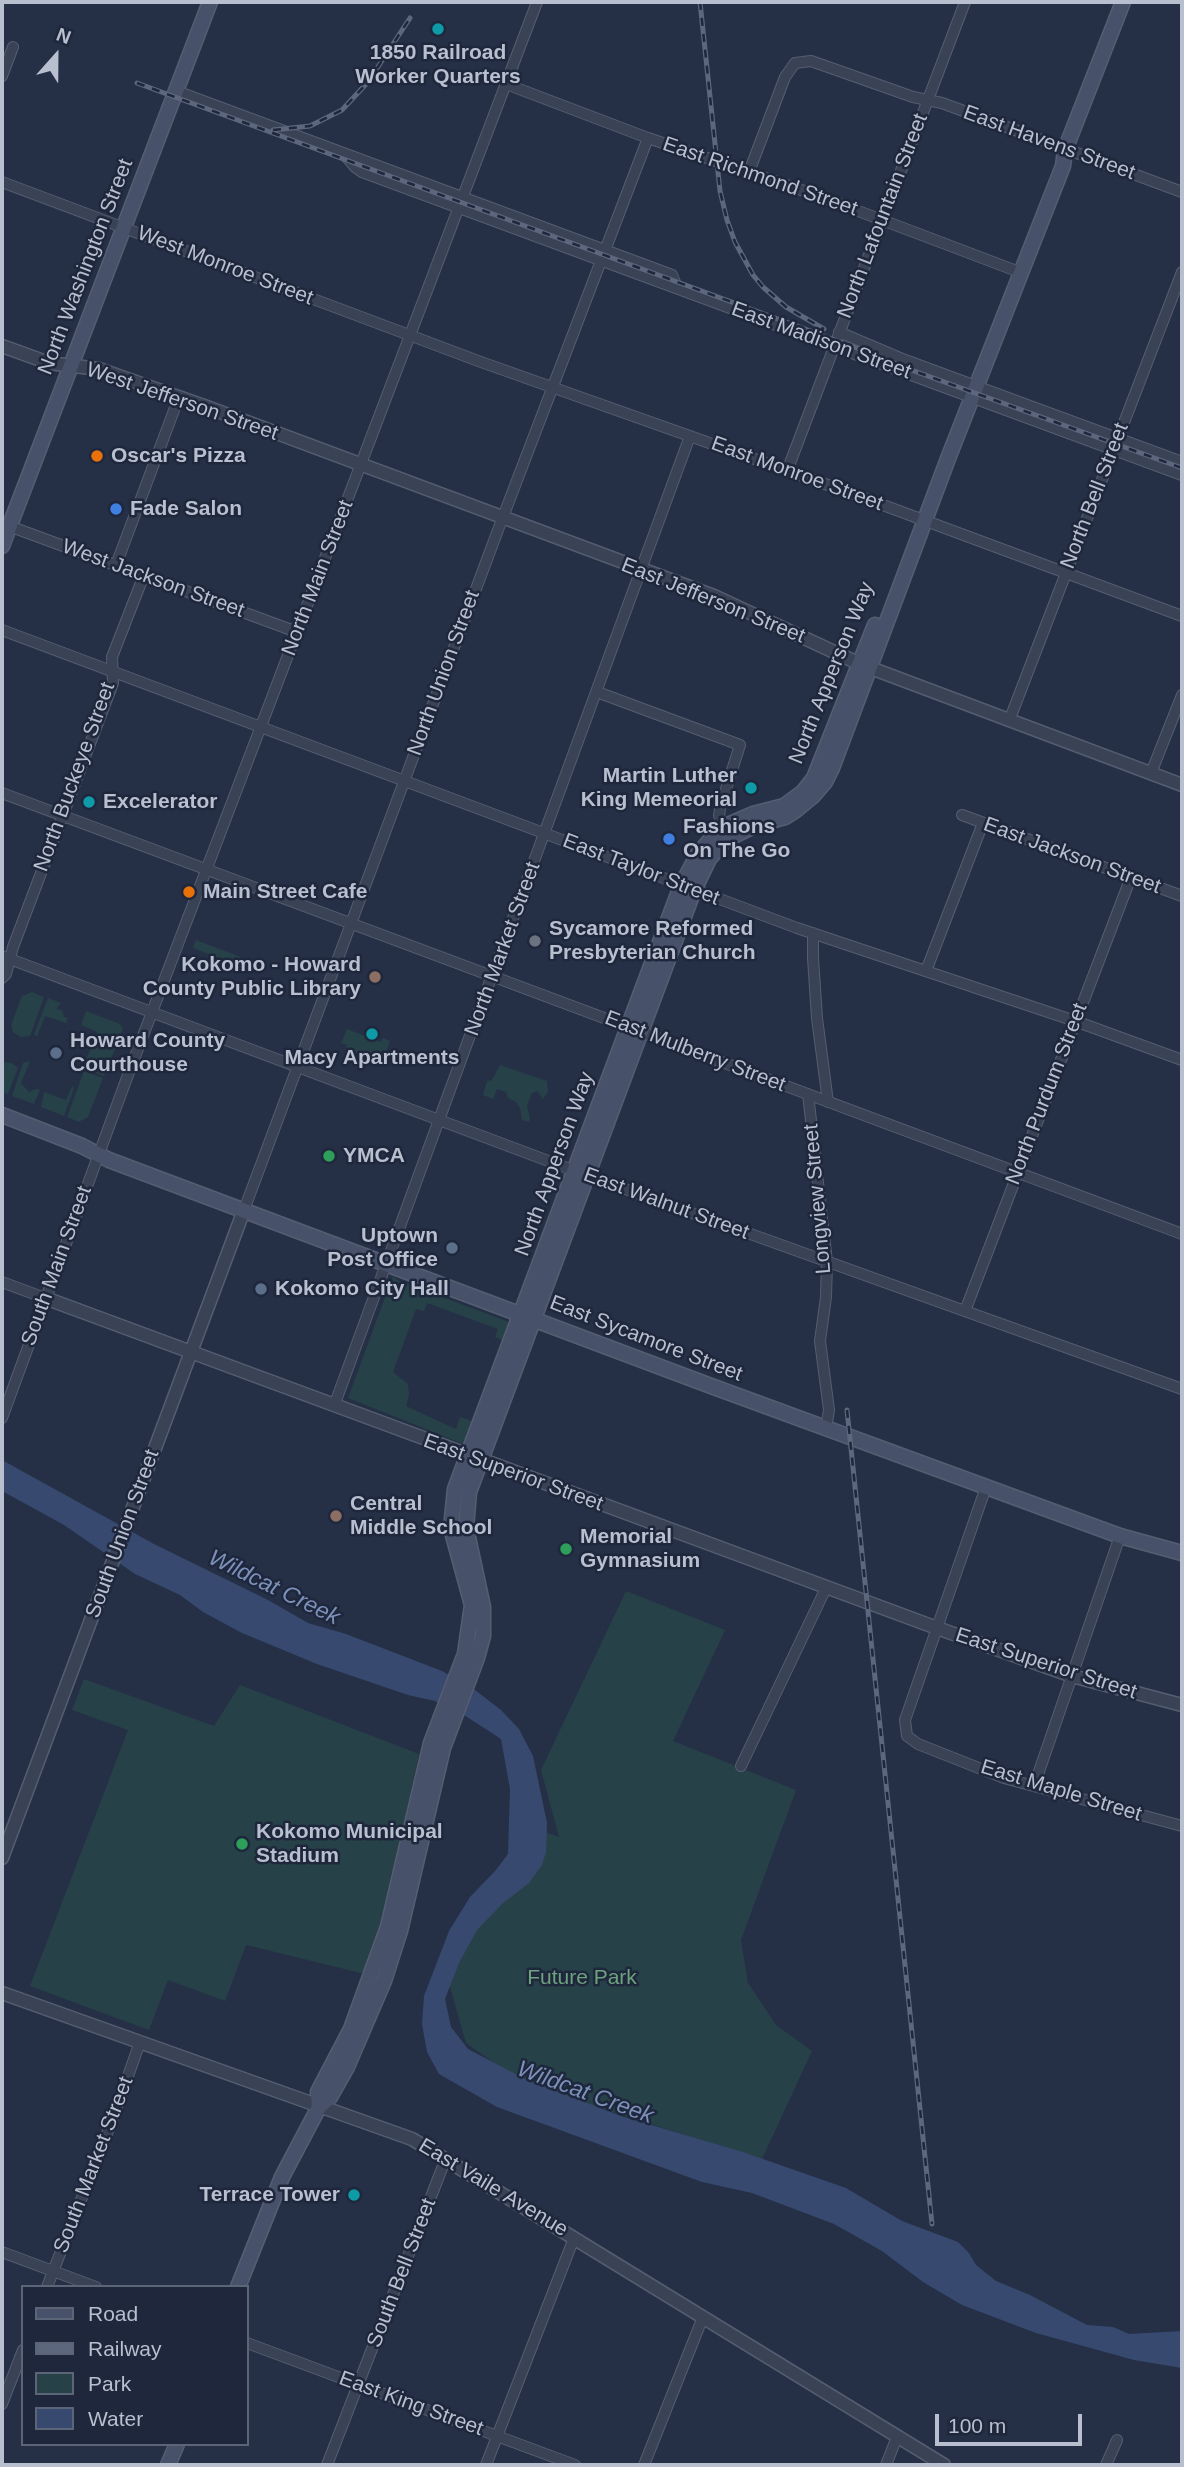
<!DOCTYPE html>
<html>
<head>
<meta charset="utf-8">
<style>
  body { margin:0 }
  #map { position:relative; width:1184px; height:2467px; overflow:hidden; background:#253047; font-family:Helvetica,sans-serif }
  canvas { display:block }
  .frame { position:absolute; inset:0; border:4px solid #b8bfcf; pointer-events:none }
  .legend { position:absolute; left:21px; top:2285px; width:228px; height:161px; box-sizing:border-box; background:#1e273c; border:2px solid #5c6477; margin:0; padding:9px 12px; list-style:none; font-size:21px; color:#b8bfcf }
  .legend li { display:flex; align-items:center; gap:14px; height:35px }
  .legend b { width:35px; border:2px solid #5c6477 }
  .north { position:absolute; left:21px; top:21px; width:70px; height:70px; -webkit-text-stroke:5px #1e273c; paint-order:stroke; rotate:21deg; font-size:19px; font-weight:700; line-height:28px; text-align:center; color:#b8bfcf }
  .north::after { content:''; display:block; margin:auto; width:24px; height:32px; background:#b8bfcf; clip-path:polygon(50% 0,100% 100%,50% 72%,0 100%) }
  .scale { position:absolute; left:935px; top:2414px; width:147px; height:32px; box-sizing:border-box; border:4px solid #b8bfcf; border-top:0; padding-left:9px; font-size:21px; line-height:24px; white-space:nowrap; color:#b8bfcf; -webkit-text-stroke:5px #1e273c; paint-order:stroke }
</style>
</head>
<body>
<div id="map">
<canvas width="1184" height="2467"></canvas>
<div class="frame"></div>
<ul class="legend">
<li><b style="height:9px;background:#48516a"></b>Road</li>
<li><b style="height:9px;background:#5c667d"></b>Railway</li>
<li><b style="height:19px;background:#274148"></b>Park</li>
<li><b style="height:19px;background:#37496f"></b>Water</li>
</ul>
<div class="north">N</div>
<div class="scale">100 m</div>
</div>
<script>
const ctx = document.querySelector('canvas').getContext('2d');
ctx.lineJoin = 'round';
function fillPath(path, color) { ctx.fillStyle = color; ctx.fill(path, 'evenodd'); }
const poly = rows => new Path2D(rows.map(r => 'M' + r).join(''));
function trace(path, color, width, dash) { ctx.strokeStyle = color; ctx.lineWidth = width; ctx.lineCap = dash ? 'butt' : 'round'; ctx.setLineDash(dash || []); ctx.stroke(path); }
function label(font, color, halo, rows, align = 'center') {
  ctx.font = font + ' Helvetica,sans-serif'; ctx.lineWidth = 5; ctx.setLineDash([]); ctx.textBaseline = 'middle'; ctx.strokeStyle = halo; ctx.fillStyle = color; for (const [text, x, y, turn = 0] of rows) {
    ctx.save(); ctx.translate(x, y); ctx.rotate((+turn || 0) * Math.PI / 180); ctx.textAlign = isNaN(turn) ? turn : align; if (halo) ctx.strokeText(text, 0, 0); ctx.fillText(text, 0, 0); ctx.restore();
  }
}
fillPath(poly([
  [196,940,251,961,248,969,193,948],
  [32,992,44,997,30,1036,21,1037,13,1032,11,1025,22,996],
  [48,998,61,1003,56,1009,62,1010,64,1017,68,1018,66,1023,45,1016,37,1036,34,1035],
  [86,1011,120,1024,123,1029,104,1076,83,1068,97,1032,81,1025],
  [347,1029,381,1042,383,1038,390,1041,382,1064,346,1049,347,1045,341,1043],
  [30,1061,21,1083,29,1092,36,1089,40,1090,34,1104,12,1096,23,1063],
  [2,1062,12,1063,18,1068,8,1094,2,1092],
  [500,1065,547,1081,548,1092,543,1099,537,1091,532,1093,527,1106,530,1118,529,1122,522,1120,520,1108,516,1102,508,1098,506,1092,497,1089,493,1099,483,1095,487,1081,492,1080],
  [84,1071,103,1078,88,1117,79,1122,67,1117],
  [72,1086,74,1088,64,1116,41,1107,44,1092,66,1100],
  [393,1276,399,1281,509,1322,512,1326,466,1445,348,1398],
  [427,1303,498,1329,495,1337,502,1340,472,1421,460,1417,456,1429,406,1406,409,1395,408,1384,393,1372,416,1309,424,1311],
  [626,1591,725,1630,673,1741,796,1790,741,1940,748,1983,776,2025,812,2051,762,2159,526,2085,466,2043,446,1973,534,1828,559,1837,541,1770],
  [84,1679,214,1726,240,1685,419,1754,379,1934,365,1974,246,1945,225,2001,168,1980,149,2030,30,1986,128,1730,72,1710]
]), '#274148');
fillPath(poly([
  [2,1460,154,1544,268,1600,308,1623,346,1634,442,1671,475,1690,501,1710,519,1729,533,1756,547,1823,546,1852,542,1865,529,1883,502,1904,477,1930,459,1963,445,1999,451,2027,468,2049,525,2079,621,2116,743,2152,846,2188,902,2221,958,2242,969,2253,976,2265,996,2281,1030,2295,1087,2325,1113,2327,1129,2334,1182,2331,1182,2368,1134,2360,1036,2333,962,2305,923,2282,882,2251,834,2224,752,2193,702,2182,497,2107,439,2074,427,2052,422,2024,424,1996,449,1931,470,1897,496,1870,508,1854,510,1789,501,1739,464,1715,435,1701,408,1695,317,1664,242,1633,203,1612,180,1595,135,1574,64,1525,2,1491]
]), '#37496f');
const minor = poly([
  [2,76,13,47],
  [506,84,648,138,816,195,1014,270],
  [176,91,672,275,675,282],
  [343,153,355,167,362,172,1182,475],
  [749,172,785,77,795,63,811,61,913,97,942,103,1182,192],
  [2,182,481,362,856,495,1182,616],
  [839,332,905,360,1182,462],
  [787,471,965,2],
  [9,526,297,632],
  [116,565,179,397],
  [2,630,797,928,1075,1021,1182,1060],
  [597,692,740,745,720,808,719,816,727,832],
  [1009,721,1182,272],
  [1151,773,1182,695],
  [2,793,1182,1234],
  [962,815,1182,896],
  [813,933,813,958,817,1018,828,1102],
  [2,956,575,1171,1182,1389],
  [926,971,983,823],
  [2,978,6,974,13,947,113,683,112,657,144,575],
  [808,1094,827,1262,826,1297,820,1341,829,1410,826,1429],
  [244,1210,498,530,648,138],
  [2,1282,45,1298],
  [965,1311,1131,877],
  [334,1406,690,436],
  [2,1418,125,1083,537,2],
  [986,1487,905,1720,907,1736,918,1744,1004,1778,1182,1826],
  [741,1766,826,1588],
  [1034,1786,1120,1536],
  [2,2252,96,2287],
  [47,2287,115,2113,140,2042],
  [247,2343,575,2465],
  [2,2404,23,2350],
  [327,2465,446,2158],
  [486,2465,574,2238],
  [644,2465,703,2317],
  [886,2465,897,2437],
  [1106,2465,1117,2440]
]);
const tertiary = poly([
  [2,346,49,363,99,369,207,407,714,596,860,664,1182,785],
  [45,1298,937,1628,1072,1676,1182,1705],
  [2,1858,244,1210],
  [2,1993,412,2139,944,2465]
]);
const secondary = poly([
  [2,546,210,2],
  [2,1115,82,1146,109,1160,711,1386,1120,1536,1182,1553],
  [319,2107,318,2092,351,2029,388,1927,431,1743,465,1654,472,1605,451,1528,455,1489,681,886,698,854,716,833,723,827,753,814,784,806,803,792,814,778,875,625],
  [238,2287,282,2177,319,2107,330,2097,347,2067,384,1981,400,1931,443,1748,477,1658,483,1636,483,1607,466,1528,469,1492,694,890,709,859,725,840,756,825,785,817,796,810,813,796,825,782,832,768,949,456,1063,166,1065,150,1123,2],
  [168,2465,177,2444]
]);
trace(minor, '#555e71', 12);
trace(tertiary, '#555e71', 15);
trace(secondary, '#555e71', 17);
trace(minor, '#3a4356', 10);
trace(tertiary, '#3a4356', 12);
trace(secondary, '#48516a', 14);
const rail = poly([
  [700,2,720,191,727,220,735,242,753,275,763,287,786,307,824,329],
  [137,83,881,357],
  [273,130,310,126,342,110,368,82,410,18],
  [874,354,903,367,1182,468],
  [847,1410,932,2224]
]);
trace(rail, '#5c667d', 5);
trace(rail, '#1e273c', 2.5, [8]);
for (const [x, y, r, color] of [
  [438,29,7,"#0f9aa8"],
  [97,456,7,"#e8710a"],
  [116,509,7,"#3f7fe0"],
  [751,788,7,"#0f9aa8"],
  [89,802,7,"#0f9aa8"],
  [669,839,7,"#3f7fe0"],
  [189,892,7,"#e8710a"],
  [535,941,7,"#6b7280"],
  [375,977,7,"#8d6e63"],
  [372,1034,7,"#0f9aa8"],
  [56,1053,7,"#5c6f8a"],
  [329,1156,7,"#2e9e5b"],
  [452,1248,7,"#5c6f8a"],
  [261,1289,7,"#5c6f8a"],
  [336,1516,7,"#8d6e63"],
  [566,1549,7,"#2e9e5b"],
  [242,1844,7,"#2e9e5b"],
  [354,2195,7,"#0f9aa8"]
]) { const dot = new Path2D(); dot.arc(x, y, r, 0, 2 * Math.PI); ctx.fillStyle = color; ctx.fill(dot); trace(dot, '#1e273c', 2.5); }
label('bold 21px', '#b8bfcf', '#1e273c', [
  ["1850 Railroad",438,53,"center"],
  ["Worker Quarters",438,77,"center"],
  ["Oscar's Pizza",111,456],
  ["Fade Salon",130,509],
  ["Martin Luther",737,776,"right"],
  ["King Memeorial",737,800,"right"],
  ["Excelerator",103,802],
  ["Fashions",683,827],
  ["On The Go",683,851],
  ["Main Street Cafe",203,892],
  ["Sycamore Reformed",549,929],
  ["Presbyterian Church",549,953],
  ["Kokomo - Howard",361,965,"right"],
  ["County Public Library",361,989,"right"],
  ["Howard County",70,1041],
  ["Courthouse",70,1065],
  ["Macy Apartments",372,1058,"center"],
  ["YMCA",343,1156],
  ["Uptown",438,1236,"right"],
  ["Post Office",438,1260,"right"],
  ["Kokomo City Hall",275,1289],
  ["Central",350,1504],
  ["Middle School",350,1528],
  ["Memorial",580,1537],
  ["Gymnasium",580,1561],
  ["Kokomo Municipal",256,1832],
  ["Stadium",256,1856],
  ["Terrace Tower",340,2195,"right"]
], 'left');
label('21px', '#b8bfcf', '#1e273c', [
  ["East Havens Street",1049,143,20],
  ["East Richmond Street",760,177,19],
  ["North Lafountain Street",883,216,-69],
  ["West Monroe Street",225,266,21],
  ["North Washington Street",86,267,-69],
  ["East Madison Street",821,341,20],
  ["West Jefferson Street",182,402,19],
  ["East Monroe Street",797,474,20],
  ["North Bell Street",1095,496,-69],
  ["North Main Street",318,578,-69],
  ["West Jackson Street",153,579,20],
  ["East Jefferson Street",713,601,22],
  ["North Union Street",444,673,-70],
  ["North Apperson Way",832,673,-68],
  ["North Buckeye Street",75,777,-70],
  ["East Jackson Street",1072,856,20],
  ["East Taylor Street",641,870,21],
  ["North Market Street",503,949,-70],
  ["East Mulberry Street",695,1052,21],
  ["North Purdum Street",1047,1094,-69],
  ["North Apperson Way",555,1164,-70],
  ["Longview Street",818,1199,-95],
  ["East Walnut Street",666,1204,20],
  ["South Main Street",57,1266,-70],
  ["East Sycamore Street",646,1339,21],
  ["East Superior Street",513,1473,20],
  ["South Union Street",123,1534,-70],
  ["East Superior Street",1046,1664,18],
  ["East Maple Street",1061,1791,17],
  ["South Market Street",94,2165,-69],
  ["East Vaile Avenue",493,2188,31],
  ["South Bell Street",402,2273,-69],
  ["East King Street",411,2404,20]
]);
label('21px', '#6da27e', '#1e273c', [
  ["Future Park",582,1978]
]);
label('italic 23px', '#7c90b9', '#1e273c', [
  ["Wildcat Creek",274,1588,26],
  ["Wildcat Creek",585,2093,20]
]);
</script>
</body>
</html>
